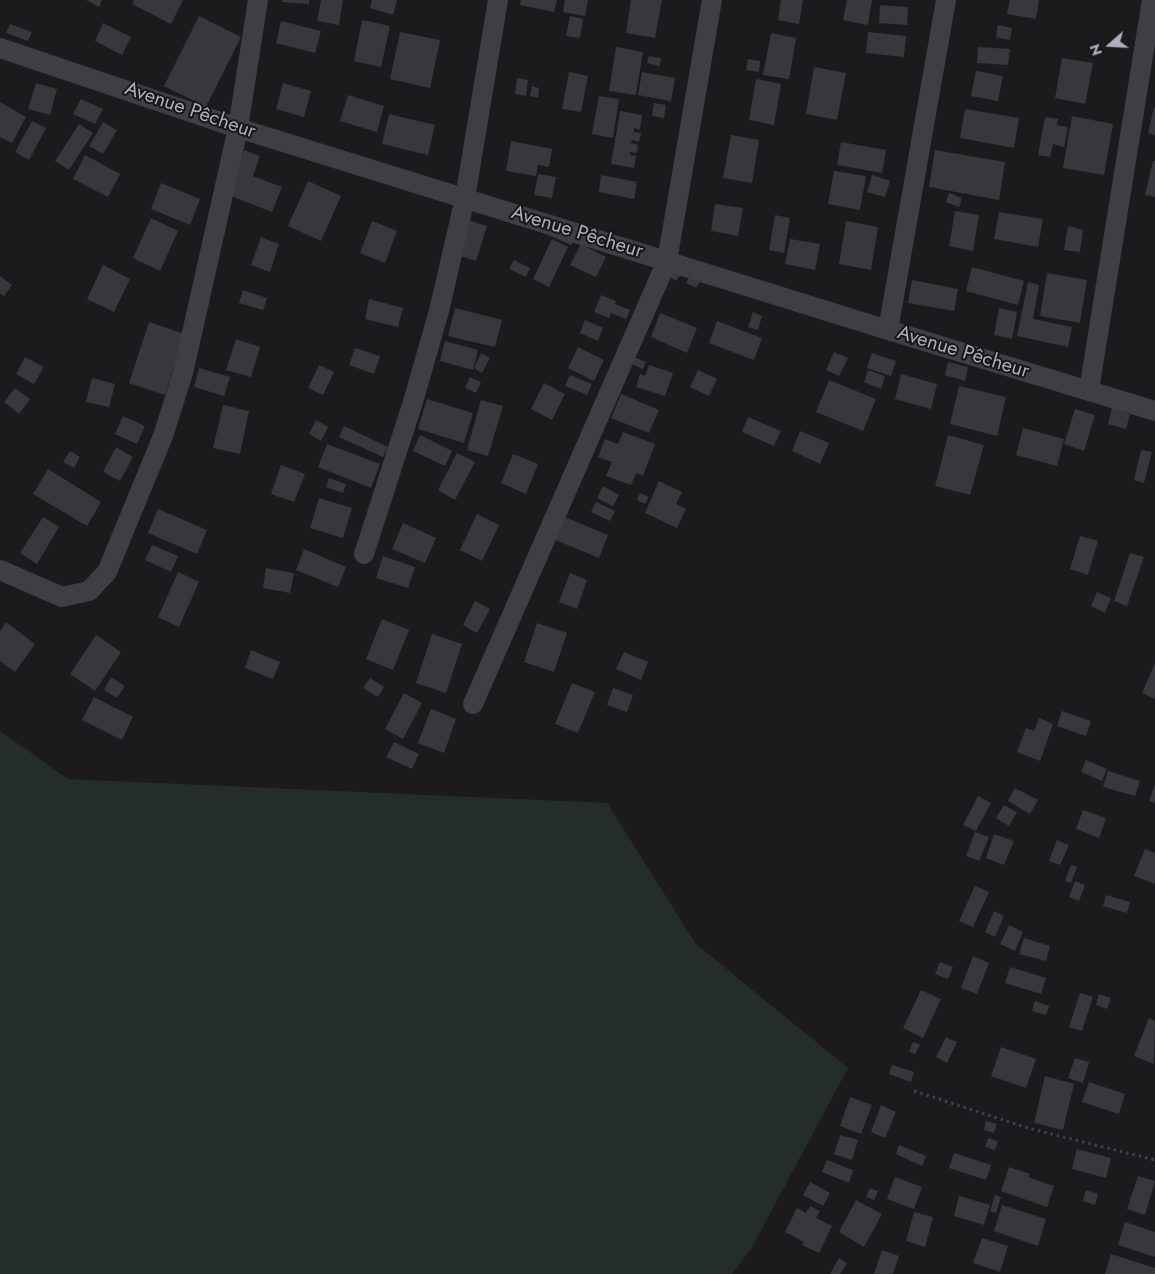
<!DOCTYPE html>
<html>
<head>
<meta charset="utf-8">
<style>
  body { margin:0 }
  #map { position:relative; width:1155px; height:1274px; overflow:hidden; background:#1c1a1d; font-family:Jost,sans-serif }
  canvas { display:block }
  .north { position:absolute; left:1085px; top:20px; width:50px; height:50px; -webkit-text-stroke:4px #171518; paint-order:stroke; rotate:251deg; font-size:14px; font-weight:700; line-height:20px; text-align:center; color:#b1adbc }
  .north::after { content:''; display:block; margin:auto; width:18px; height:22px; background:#b1adbc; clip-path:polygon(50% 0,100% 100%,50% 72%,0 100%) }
</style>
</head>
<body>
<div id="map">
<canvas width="1155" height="1274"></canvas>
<div class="north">N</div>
</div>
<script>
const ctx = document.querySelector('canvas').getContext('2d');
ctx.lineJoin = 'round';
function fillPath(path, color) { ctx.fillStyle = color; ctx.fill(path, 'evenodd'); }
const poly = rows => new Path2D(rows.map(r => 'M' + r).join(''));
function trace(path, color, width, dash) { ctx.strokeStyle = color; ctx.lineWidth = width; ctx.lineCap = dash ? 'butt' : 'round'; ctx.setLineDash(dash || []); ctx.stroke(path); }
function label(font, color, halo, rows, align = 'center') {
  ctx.font = font + ' Jost,sans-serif'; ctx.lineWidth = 4; ctx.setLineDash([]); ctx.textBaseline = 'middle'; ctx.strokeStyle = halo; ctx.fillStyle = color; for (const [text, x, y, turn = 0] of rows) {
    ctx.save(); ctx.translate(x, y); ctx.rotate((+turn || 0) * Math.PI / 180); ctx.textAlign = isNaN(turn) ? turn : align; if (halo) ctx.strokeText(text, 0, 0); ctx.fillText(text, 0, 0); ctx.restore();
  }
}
fillPath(poly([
  [0,731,68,779,607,803,696,944,848,1068,751,1249,732,1274,0,1274]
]), '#242d2b');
fillPath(poly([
  [86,0,102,0,99,7],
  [134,0,183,0,171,24,132,4],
  [282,0,309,0,309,4,281,2],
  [321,0,343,0,339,25,317,21],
  [372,0,397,0,393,15,370,8],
  [521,0,557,0,554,12,520,5],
  [565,0,588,0,585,16,563,12],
  [631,0,662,0,655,38,626,33],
  [781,0,803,0,799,24,778,20],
  [847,0,872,0,868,25,843,20],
  [1010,0,1039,0,1036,19,1007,14],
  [880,5,908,7,907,25,879,23],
  [199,16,241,37,206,107,164,86],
  [570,16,583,19,580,38,566,36],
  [362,20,390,26,381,67,354,61],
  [281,21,321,31,315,53,276,43],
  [103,23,131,37,122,55,95,41],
  [10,24,32,32,28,41,6,33],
  [998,25,1012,28,1010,40,996,37],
  [400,32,440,40,430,88,390,79],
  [868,32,906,36,904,57,866,53],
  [771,33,796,38,789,79,763,75],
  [616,47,643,52,636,95,609,91],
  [978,47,1010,49,1008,65,977,63],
  [649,56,661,58,660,66,647,63],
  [1062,58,1093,63,1085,104,1055,98],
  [748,59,760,61,759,72,746,70],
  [814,67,846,73,837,120,806,114],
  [976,71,1003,76,998,101,971,96],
  [569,72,588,76,581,112,562,109],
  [642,72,675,78,671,101,638,95],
  [517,78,528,80,526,96,515,94],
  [756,79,781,84,774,125,749,120],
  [36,83,57,89,50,115,28,109],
  [283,83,311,91,304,117,276,109],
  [532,86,539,88,538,98,530,96],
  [348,95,384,106,377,132,340,121],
  [599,96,619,99,613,138,592,134],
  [81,99,103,109,95,124,73,114],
  [0,102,26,117,12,143,0,137],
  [654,103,666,105,664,118,652,116],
  [1154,107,1155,108,1155,135,1148,133],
  [965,109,1019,118,1014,148,960,138],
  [620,111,642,115,640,130,634,128,634,132,641,133,639,142,632,140,631,143,638,145,637,153,630,152,630,155,636,156,634,168,611,164],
  [389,114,435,125,428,155,382,144],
  [1072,116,1113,124,1104,175,1063,168],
  [1045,117,1058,119,1057,125,1068,127,1064,147,1053,144,1050,157,1038,155],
  [32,121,46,128,29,160,15,152],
  [103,122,117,130,103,154,89,146],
  [79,124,93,133,69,170,55,161],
  [731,135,759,140,752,183,723,178],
  [511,141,552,149,549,167,538,165,536,176,506,171],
  [841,142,886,150,882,173,837,165],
  [244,150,260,156,253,176,282,187,272,212,228,195],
  [935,150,1005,162,999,200,929,187],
  [85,155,120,174,108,197,73,179],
  [1153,161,1155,161,1155,197,1145,195],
  [834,171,866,176,860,210,828,204],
  [538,174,556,177,552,198,534,195],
  [601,175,637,182,634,199,599,192],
  [872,175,890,181,885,197,867,192],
  [308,181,341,196,321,241,288,226],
  [161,183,200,199,190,225,151,209],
  [949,193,962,198,959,207,946,202],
  [715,204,743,208,738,236,711,231],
  [955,211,979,215,973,251,949,246],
  [999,212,1043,219,1038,247,994,239],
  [775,215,790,218,784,253,769,250],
  [151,218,178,231,160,271,133,258],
  [468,220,487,226,476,261,457,255],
  [372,221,397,231,385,263,360,253],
  [846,221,878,227,871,270,839,264],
  [1068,226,1083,230,1080,252,1064,250],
  [546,234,575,237,571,245],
  [261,237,279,244,270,272,251,265],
  [552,239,568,247,549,287,533,279],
  [790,239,820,244,815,270,785,264],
  [581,244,606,257,596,277,570,265],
  [514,260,530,268,526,277,509,269],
  [103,265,130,279,114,312,87,299],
  [972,267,1024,281,1018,305,966,291],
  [673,268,681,274,676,281,668,276],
  [1047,273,1087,280,1080,323,1040,316],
  [0,276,12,285,4,296,0,293],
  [690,276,700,282,696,288,686,283],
  [912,280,958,289,954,311,908,303],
  [1028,282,1039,285,1033,319,1072,327,1068,347,1017,336],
  [243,290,267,298,263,310,239,303],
  [601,295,616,301,615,304,630,310,626,319,611,313,609,318,594,312],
  [369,299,403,308,398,327,365,319],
  [455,308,502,320,495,347,448,336],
  [999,308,1017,312,1012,339,994,335],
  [753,312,762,316,758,330,748,327],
  [660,313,697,328,687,353,651,337],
  [585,320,603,328,598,341,580,333],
  [717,321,762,338,754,360,709,343],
  [149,322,185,334,165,395,129,383],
  [236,339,260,347,251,377,226,370],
  [445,341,478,350,473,370,440,361],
  [578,347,604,360,594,381,568,368],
  [355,348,380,356,374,374,349,365],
  [834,352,848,358,839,376,826,370],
  [481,353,490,358,482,373,474,368],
  [872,353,896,361,891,376,867,368],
  [25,357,44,367,34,384,16,374],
  [634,357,646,362,643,369,631,364],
  [948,362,968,367,965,381,945,375],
  [319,365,334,372,323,395,308,388],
  [649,365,673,373,665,396,636,387,640,374,645,376],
  [199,368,230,377,224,396,194,387],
  [698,370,717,379,709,396,690,387],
  [868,370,885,376,881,389,864,382],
  [901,374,937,384,931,409,895,399],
  [570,375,592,384,587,395,565,386],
  [470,377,481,382,476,393,465,388],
  [92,378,115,384,109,407,86,402],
  [829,380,876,399,863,431,816,412],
  [544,383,565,394,552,420,531,409],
  [959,386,1006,397,997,436,950,424],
  [15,388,30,399,19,414,4,402],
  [621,394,659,410,649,433,611,418],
  [427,399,473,413,464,443,418,429],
  [481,400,503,406,488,456,467,450],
  [223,405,249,411,240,454,213,448],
  [1112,408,1130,414,1126,429,1108,424],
  [1075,409,1095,415,1084,451,1064,444],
  [123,416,145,426,137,444,115,434],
  [748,417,781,431,774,446,742,432],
  [316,420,328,427,321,441,309,434],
  [344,426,388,447,383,457,339,437],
  [1023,428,1064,439,1057,466,1016,455],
  [800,431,829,443,820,464,792,451],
  [623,432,655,444,643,476,636,473,631,485,606,476,612,462,598,457,605,439,618,444],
  [420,435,452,451,445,466,413,451],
  [948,435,984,445,970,495,935,486],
  [327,444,380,464,371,488,318,467],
  [116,447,133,457,120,481,103,472],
  [1141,450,1152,452,1144,483,1134,480],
  [70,451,80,457,74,468,63,462],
  [457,453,475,462,455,500,438,490],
  [513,454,538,464,526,494,501,483],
  [281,465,305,474,294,502,271,494],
  [48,469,101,502,87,526,33,494],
  [329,478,346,484,343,493,326,487],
  [659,481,682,492,676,504,686,509,677,528,645,513],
  [603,486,619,495,613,506,597,498],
  [640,493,649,497,645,504,637,500],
  [319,498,352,508,343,538,310,528],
  [596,502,615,511,610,521,591,512],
  [158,509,207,530,197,554,148,533],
  [477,514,499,525,482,561,460,550],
  [562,516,608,535,599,558,553,539],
  [43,517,59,527,37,564,20,553],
  [403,523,436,538,425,563,392,549],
  [1080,536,1098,541,1088,575,1070,569],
  [152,545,178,556,171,572,145,560],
  [304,549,346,567,338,587,296,570],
  [1130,553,1144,557,1127,606,1114,601],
  [383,556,415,567,408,588,376,578],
  [266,568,294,573,290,593,263,588],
  [178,572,199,582,179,627,158,617],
  [570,573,587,580,577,609,559,602],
  [1097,592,1111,598,1105,613,1091,606],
  [475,601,490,609,477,633,463,625],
  [382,619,409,630,393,670,366,659],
  [6,622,35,644,15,672,0,661,0,631],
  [537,623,567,633,554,672,524,662],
  [432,634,462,644,446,693,416,683],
  [96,635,121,652,95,691,70,674],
  [251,650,280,662,273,679,245,668],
  [624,652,648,662,641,680,616,669],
  [1155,663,1155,699,1142,693],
  [111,677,125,686,117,698,104,690],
  [370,678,384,687,378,697,363,688],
  [572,683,595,692,578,733,555,724],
  [613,688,633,695,627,712,607,705],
  [404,693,422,703,403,739,385,729],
  [94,697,133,717,122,740,82,720],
  [431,709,456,719,444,753,418,743],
  [1062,711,1091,721,1086,736,1057,726],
  [1039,718,1053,724,1040,761,1017,752,1026,728,1034,731],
  [394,742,419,754,412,769,386,757],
  [1086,760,1107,769,1102,781,1081,772],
  [1108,771,1140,781,1135,796,1103,787],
  [1155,784,1155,803,1149,801],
  [1015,788,1038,800,1030,814,1008,801],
  [978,796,991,803,976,831,963,825],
  [1004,805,1017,812,1009,826,996,818],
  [1083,810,1106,818,1099,838,1076,829],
  [975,832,989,837,979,861,966,856],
  [994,834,1014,841,1004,865,986,858],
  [1057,840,1069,845,1060,865,1049,861],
  [1145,849,1155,853,1155,884,1134,876],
  [1071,865,1077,867,1071,883,1065,881],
  [1075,881,1085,885,1079,901,1069,897],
  [975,886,989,892,973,927,959,921],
  [1106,895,1130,902,1127,913,1103,906],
  [994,911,1004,916,995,937,985,932],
  [1009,925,1023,932,1015,951,1000,944],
  [1024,938,1050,946,1046,961,1019,954],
  [973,956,989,963,977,994,961,988],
  [940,962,953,967,948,979,935,974],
  [1010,967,1046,978,1041,994,1005,983],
  [921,990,941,999,923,1038,903,1028],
  [1080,993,1093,997,1082,1031,1069,1027],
  [1099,994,1111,998,1107,1009,1096,1005],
  [1035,1001,1049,1006,1046,1015,1032,1011],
  [1149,1018,1155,1021,1154,1064,1134,1056],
  [946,1037,957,1042,947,1063,936,1057],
  [913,1042,920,1045,915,1054,909,1052],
  [1001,1047,1036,1059,1026,1088,991,1076],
  [1075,1058,1089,1062,1083,1083,1068,1078],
  [892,1065,914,1072,911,1082,889,1074],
  [1045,1076,1074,1084,1063,1130,1034,1123],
  [1089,1082,1125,1094,1119,1114,1082,1102],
  [850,1097,872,1105,861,1134,840,1126],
  [881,1105,896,1112,885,1138,871,1132],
  [986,1121,997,1124,994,1133,984,1130],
  [840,1135,858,1140,852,1160,834,1154],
  [988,1138,998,1141,995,1150,985,1147],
  [899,1145,926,1156,922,1166,896,1154],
  [1077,1149,1111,1158,1106,1178,1072,1169],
  [954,1153,991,1165,986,1180,949,1168],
  [827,1160,853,1170,849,1183,822,1172],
  [1009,1167,1030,1174,1028,1177,1054,1186,1047,1207,1001,1191],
  [1138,1176,1155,1181,1145,1215,1127,1209],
  [895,1177,922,1187,914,1209,887,1199],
  [810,1182,830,1193,823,1206,803,1195],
  [870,1188,878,1191,874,1200,866,1197],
  [1086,1190,1098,1194,1095,1205,1083,1201],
  [995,1195,1001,1197,996,1213,990,1211],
  [959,1196,990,1205,984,1225,954,1216],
  [856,1200,882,1214,864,1247,839,1232],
  [1002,1205,1046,1219,1038,1246,994,1231],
  [810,1206,820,1211,816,1218,832,1226,819,1253,802,1245,804,1242,785,1232,797,1208,806,1213],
  [914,1212,933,1217,925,1247,906,1241],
  [1125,1222,1155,1232,1155,1257,1118,1245],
  [982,1238,1008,1246,1000,1272,973,1263],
  [882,1250,899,1256,893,1274,874,1274],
  [1111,1254,1155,1268,1155,1274,1105,1274],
  [839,1258,847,1263,840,1274,830,1274]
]), '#39373c');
trace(poly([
  [914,1091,1028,1128,1155,1160]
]), '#444149', 3, [2.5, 4]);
trace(poly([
  [0,48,238,128,888,330,1155,411],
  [888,330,946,0],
  [1089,390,1152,0],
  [364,554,413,402,439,311,465,198,498,0],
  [0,570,62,597,89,591,107,572,163,436,183,373,238,128,258,0],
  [473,704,667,261,712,0]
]), '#403d44', 20);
label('20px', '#b1adbc', '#171518', [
  ["Avenue Pêcheur",190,111,19],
  ["Avenue Pêcheur",577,233,17],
  ["Avenue Pêcheur",963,353,17]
]);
</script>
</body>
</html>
